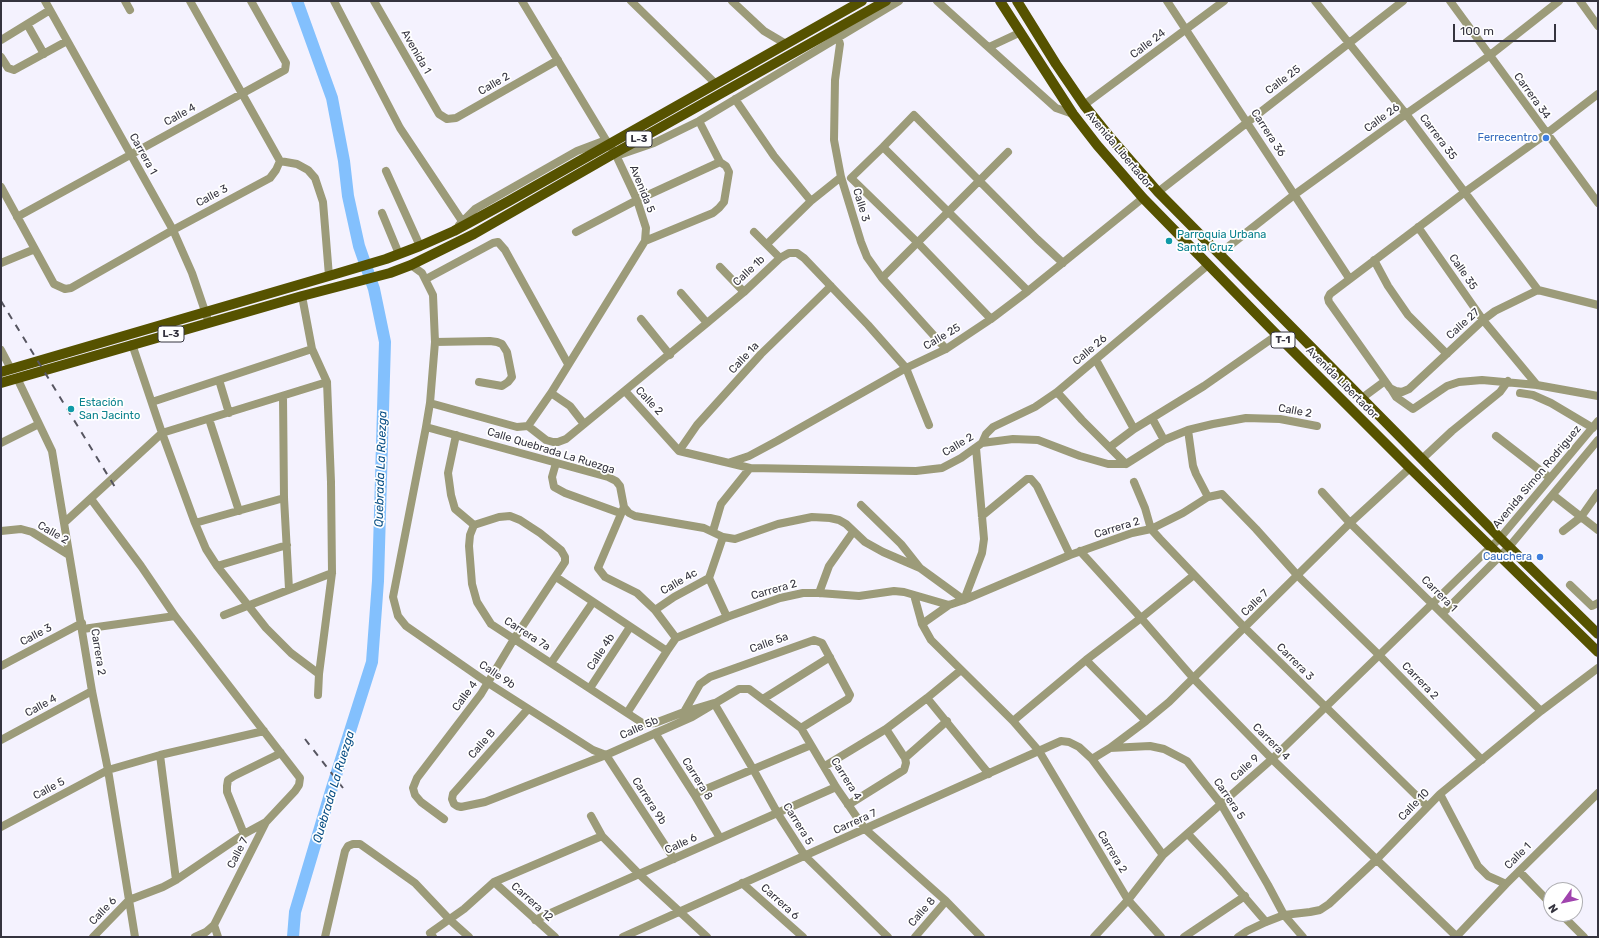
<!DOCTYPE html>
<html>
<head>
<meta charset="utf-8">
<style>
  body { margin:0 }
  #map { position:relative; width:1599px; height:938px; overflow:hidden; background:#f4f2fe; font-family:Rubik,sans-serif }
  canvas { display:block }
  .frame { position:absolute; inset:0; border:2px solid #35343f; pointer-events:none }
  .north { position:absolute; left:1543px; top:882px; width:40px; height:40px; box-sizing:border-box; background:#fff; border:1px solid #aeaeb2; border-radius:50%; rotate:237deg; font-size:11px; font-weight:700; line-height:16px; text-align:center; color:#35343f }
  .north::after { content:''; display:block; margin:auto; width:14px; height:18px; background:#a044ae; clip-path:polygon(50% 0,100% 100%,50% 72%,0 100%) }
  .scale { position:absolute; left:1453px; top:24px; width:103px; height:18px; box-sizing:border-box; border:2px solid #35343f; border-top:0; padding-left:5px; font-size:12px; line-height:14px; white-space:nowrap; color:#35343f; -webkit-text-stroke:3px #fff; paint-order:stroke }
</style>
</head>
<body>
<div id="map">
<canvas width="1599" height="938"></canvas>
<div class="frame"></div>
<div class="north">N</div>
<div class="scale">100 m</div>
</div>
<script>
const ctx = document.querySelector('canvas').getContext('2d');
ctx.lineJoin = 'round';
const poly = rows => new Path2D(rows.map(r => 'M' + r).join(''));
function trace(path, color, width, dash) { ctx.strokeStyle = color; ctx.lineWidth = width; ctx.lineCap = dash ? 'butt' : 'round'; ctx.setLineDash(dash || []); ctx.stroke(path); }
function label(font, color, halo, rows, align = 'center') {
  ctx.font = font + ' Rubik,sans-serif'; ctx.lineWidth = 3.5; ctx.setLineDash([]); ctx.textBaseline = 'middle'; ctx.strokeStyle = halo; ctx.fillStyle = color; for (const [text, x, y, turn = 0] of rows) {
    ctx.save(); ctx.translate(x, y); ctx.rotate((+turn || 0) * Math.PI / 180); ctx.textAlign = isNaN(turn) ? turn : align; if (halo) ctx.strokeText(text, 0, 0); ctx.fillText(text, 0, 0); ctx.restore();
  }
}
trace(poly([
  [293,937,295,912,331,791,372,662,378,581,385,342,374,289,359,246,348,196,344,161,332,98,297,1]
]), '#83c0fd', 12);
trace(poly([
  [45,1,173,230,192,273,209,323],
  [125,1,130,10],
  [334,1,400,128,462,221],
  [374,1,439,114,447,119,456,118,558,60],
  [522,1,606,140,615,153,637,200,646,228,645,241,551,393,528,426,546,440,553,442,558,442,566,439,707,323,744,292,780,258,789,253,797,253,804,258,868,325,906,368,929,425],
  [631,1,715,83],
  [732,1,764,31,786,44],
  [937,1,1056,108,1073,114],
  [1167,1,1349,278],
  [1315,1,1406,114,1538,290],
  [1450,1,1598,203],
  [1580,1,1598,26],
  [27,24,44,54],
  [838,37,840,44,835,80,834,140,841,177,861,242,867,257,882,278,946,349],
  [1,40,50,10],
  [989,47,1019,33],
  [1,57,8,68,14,70,67,41],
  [735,99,774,156,811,201],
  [1084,105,1224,1],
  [883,147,1028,291],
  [618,153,622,154,654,143,699,121,899,1],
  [280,161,297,164,308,170,315,178,323,202,329,276],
  [386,171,420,246],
  [1,187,54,284,65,289,71,288,173,230,270,178,276,170,280,161,190,1],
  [1158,192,1403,1],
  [382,213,399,254],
  [17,217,285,70,286,63,251,1],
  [459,225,475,209,577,151,606,140],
  [1418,227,1483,320,1537,385],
  [576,232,637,200,720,162],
  [754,232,780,258],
  [645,241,713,213,719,208,724,202,729,172,726,166,720,162,699,121],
  [767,244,811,201,841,177],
  [1219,254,1294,195,1406,114,1489,56,1559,1],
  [1374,260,1388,286,1408,315,1447,354],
  [1,263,35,249],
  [411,265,422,273,433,295,435,342,430,403,426,427],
  [720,267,744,292],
  [882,278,1008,152],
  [426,279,493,243,498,242,505,250,568,364],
  [681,293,707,323],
  [641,319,670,355],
  [991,319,918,243,851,178,883,147,914,115,1037,239,1063,263],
  [435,342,490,341,497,342,502,344,507,352,512,377,508,382,502,386,479,382],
  [132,344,162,433,195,523,206,549,217,566,266,628,291,653,319,674,332,573,331,482,327,382,312,349,302,296],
  [1,350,11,369],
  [1096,360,1134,429],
  [17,378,52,451,92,691,108,770,135,937],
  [219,380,229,413],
  [1385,381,1329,302,1328,298,1330,294,1465,192,1546,134,1598,94],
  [1391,389,1396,397,1413,409,1447,386,1459,382,1482,380,1537,385,1598,396],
  [625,391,679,451,750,468,916,471,942,468,961,458,982,443,1013,439,1038,440,1080,456,1108,464,1126,464,1164,440,1188,430,1213,424,1246,418,1280,419,1317,426],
  [1057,392,1082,420,1126,464],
  [551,393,570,406,584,424],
  [1520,393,1533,395,1551,403,1593,428],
  [283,396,284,498,289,589],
  [1362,398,1385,381,1390,388,1396,391,1402,392,1409,389,1483,320,1495,311,1538,290,1598,305],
  [152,402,312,349],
  [430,403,506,424,517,427,528,426],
  [1152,418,1164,440],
  [209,419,239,511],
  [1188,430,1193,466,1196,474,1208,497],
  [456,435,448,473,451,495,455,509,474,525],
  [1496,436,1550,478],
  [1,443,39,424],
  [982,443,986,434,993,427,1035,407,1057,392,1208,265],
  [1110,447,1134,429,1204,386,1277,335],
  [679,451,697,425,761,354,831,286],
  [1422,459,1452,431,1500,392,1508,381],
  [731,462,749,456,777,441,906,368,946,349,991,319,1028,291,1143,198],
  [556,463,552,477,554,487,565,493,620,513],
  [1134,482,1145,508,1151,529,1160,539,1245,628,1427,806],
  [1322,492,1350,523,1541,711],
  [1553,495,1598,530],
  [91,499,141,566,175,616,300,778,299,785,295,791,266,822,214,925,206,932,195,937],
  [861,505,901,544,920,568,964,600,982,553,984,539,976,448],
  [624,507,598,568,605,577,637,593,655,610],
  [982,516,1027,479,1031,479,1037,486,1070,555],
  [65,522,162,433,327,382],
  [195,523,284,498],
  [1,531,21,529,32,532,69,555],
  [713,531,721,504,750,468],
  [1563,531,1581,517,1598,493],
  [1080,551,1141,618,1194,679,1272,759,1457,937],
  [217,566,287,545],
  [556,577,667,651],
  [709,578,723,537],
  [1570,585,1592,606,1598,603],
  [819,593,829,566,853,532],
  [914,595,922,624,931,640,1013,721,1039,751,1128,900,1161,937],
  [1443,613,1509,547,1598,440],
  [224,615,332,573],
  [922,624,949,605],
  [83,629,175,616],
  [676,638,655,610,674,597,709,578,727,617],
  [1086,660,1146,721],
  [551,663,593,602],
  [1,666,82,623],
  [590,688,630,627],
  [318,695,319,674],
  [927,698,961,670],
  [763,699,830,657],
  [528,709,453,794,452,799,454,804,457,806,461,807,485,802,606,755,692,717,739,689,749,689,801,728,836,787,865,829,946,901,981,937],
  [684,712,700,684,710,677,814,640,822,643,850,695,848,699,801,728],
  [627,713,667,651,676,638,727,617,780,598,803,593,819,593,859,596,894,591,904,592,949,605,964,600,1070,555,1132,533,1151,529,1183,513,1208,497,1222,494,1256,529,1298,576,1379,655,1482,760],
  [1013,721,1086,660,1141,618,1194,575],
  [655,733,694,794,720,838],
  [1,740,92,691],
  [1110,748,1146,721,1169,702,1350,523,1410,468],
  [160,755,176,880],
  [905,758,947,721],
  [1092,759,1110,748,1150,746,1164,749,1187,761,1221,804,1268,885,1284,915,1303,937],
  [825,766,886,729,927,698,989,774],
  [694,794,811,745],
  [1440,794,1478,866,1488,876,1506,884],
  [848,805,904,770,906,763,905,758,886,729],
  [591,816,602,836,640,875,707,937],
  [444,819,421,802,415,795,413,788,417,778,481,694,514,639,565,562,565,557,561,550,540,533,520,520,510,516,499,517,474,525,470,535,469,546,472,584,477,602,491,624,514,639,627,713,644,724,655,723,684,712,714,703,753,769,778,814,805,856,888,937],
  [1,827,108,770,160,755,264,731],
  [244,834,227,792,227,786,228,780,234,776,281,753],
  [1188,834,1224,873,1266,922],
  [674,859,606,755,593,750,488,683,406,626,398,616,393,597,426,427,608,477,616,481,620,486,624,507,629,513,635,516,704,528,723,537,735,539,778,524,812,517,830,518,839,520,846,524,865,542,883,552,920,568],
  [1519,871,1551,904],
  [494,882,555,937],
  [742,883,803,937],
  [1561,914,1584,937],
  [535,920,836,787],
  [214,925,218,937],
  [93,937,129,900,163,887,176,880,244,834,266,822],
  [325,937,345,851,348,846,353,844,360,844,415,883,450,920,469,937],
  [433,937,430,933,464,909,494,882,602,836],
  [623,937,1061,741,1069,742,1079,747,1092,759,1163,855],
  [915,937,946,901],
  [1094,937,1128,900,1163,855,1272,759,1500,538,1598,421],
  [1184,937,1245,896],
  [1238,937,1247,931,1266,922,1284,915,1310,912,1320,910,1329,904,1376,860,1440,794,1541,711,1598,668],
  [1456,937,1506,884,1598,793]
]), '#9c9b79', 8);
trace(poly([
  [1000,1,1073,114,1097,145,1143,198,1277,335,1410,468,1598,652],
  [1017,1,1056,64,1084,105,1109,136,1158,192,1500,538,1598,634],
  [1,372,339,273,386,259,420,246,454,231,509,201,862,1],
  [1,383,302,296,390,273,411,265,474,234,615,153,886,1]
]), '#565200', 10);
trace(poly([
  [1,301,118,492],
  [305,739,343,788]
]), '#565560', 2, [7, 7]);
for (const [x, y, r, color] of [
  [1546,138,4,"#3f7fe0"],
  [1169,241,4,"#0f9aa8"],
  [71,409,4,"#0f9aa8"],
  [1540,557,4,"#3f7fe0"]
]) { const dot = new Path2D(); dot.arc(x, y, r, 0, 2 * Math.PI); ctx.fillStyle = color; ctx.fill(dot); trace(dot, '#fff', 1.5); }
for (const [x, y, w] of [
  [639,139,26],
  [171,334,26],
  [1283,340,24]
]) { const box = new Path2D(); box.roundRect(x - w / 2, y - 8, w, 16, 3); ctx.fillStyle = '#fff'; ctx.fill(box); trace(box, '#35343f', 1); }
label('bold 10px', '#35343f', null, [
  ["L-3",639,139],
  ["L-3",171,334],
  ["T-1",1283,340]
]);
label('11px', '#35343f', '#fff', [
  ["Calle 24",1148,44,-37],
  ["Avenida 1",416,52,60],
  ["Calle 25",1283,80,-37],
  ["Calle 2",494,84,-30],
  ["Carrera 34",1532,96,54],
  ["Calle 4",180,115,-29],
  ["Calle 26",1382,118,-36],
  ["Carrera 36",1268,133,57],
  ["Carrera 35",1438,137,53],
  ["Avenida Libertador",1119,150,50],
  ["Carrera 1",143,154,61],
  ["Avenida 5",642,189,68],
  ["Calle 3",212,196,-28],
  ["Calle 3",861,205,73],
  ["Calle 1b",749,271,-43],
  ["Calle 35",1463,272,55],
  ["Calle 27",1463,324,-42],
  ["Calle 25",942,337,-30],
  ["Calle 26",1090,350,-40],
  ["Calle 1a",744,358,-47],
  ["Avenida Libertador",1342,383,45],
  ["Calle 2",649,401,47],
  ["Calle 2",1295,411,10],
  ["Calle 2",958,445,-31],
  ["Calle Quebrada La Ruezga",551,451,17],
  ["Avenida Simon Rodriguez",1537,477,-50],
  ["Carrera 2",1117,528,-17],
  ["Calle 2",53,533,30],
  ["Calle 4c",679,582,-30],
  ["Carrera 2",774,590,-16],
  ["Carrera 1",1439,594,45],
  ["Calle 7",1255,603,-44],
  ["Carrera 7a",527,634,33],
  ["Calle 3",36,635,-28],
  ["Calle 5a",769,643,-20],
  ["Carrera 2",98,652,81],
  ["Calle 4b",601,652,-57],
  ["Carrera 3",1295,662,45],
  ["Calle 9b",497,675,34],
  ["Carrera 2",1420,681,46],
  ["Calle 4",465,696,-54],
  ["Calle 4",41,706,-29],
  ["Calle 5b",639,728,-24],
  ["Carrera 4",1271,742,45],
  ["Calle B",482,744,-49],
  ["Calle 9",1245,768,-42],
  ["Carrera 8",697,779,58],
  ["Carrera 4",846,779,58],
  ["Calle 5",49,789,-28],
  ["Carrera 5",1229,799,56],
  ["Carrera 9b",649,801,57],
  ["Calle 10",1414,805,-46],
  ["Carrera 7",855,822,-24],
  ["Carrera 5",798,824,58],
  ["Calle 6",681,844,-25],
  ["Carrera 2",1112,852,59],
  ["Calle 7",238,853,-63],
  ["Calle 1",1518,856,-45],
  ["Carrera 12",532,902,42],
  ["Carrera 6",780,902,42],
  ["Calle 6",103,911,-46],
  ["Calle 8",922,912,-49]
]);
label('11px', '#366cbe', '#fff', [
  ["Ferrecentro",1538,138],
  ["Cauchera",1532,557]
], 'right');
label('11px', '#0d838f', '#fff', [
  ["Parroquia Urbana",1177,235],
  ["Santa Cruz",1177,248],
  ["Estación",79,403],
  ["San Jacinto",79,416]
], 'left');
label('italic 12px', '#084e84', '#fff', [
  ["Quebrada La Ruezga",381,469,-88],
  ["Quebrada La Ruezga",334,787,-73]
]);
</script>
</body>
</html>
